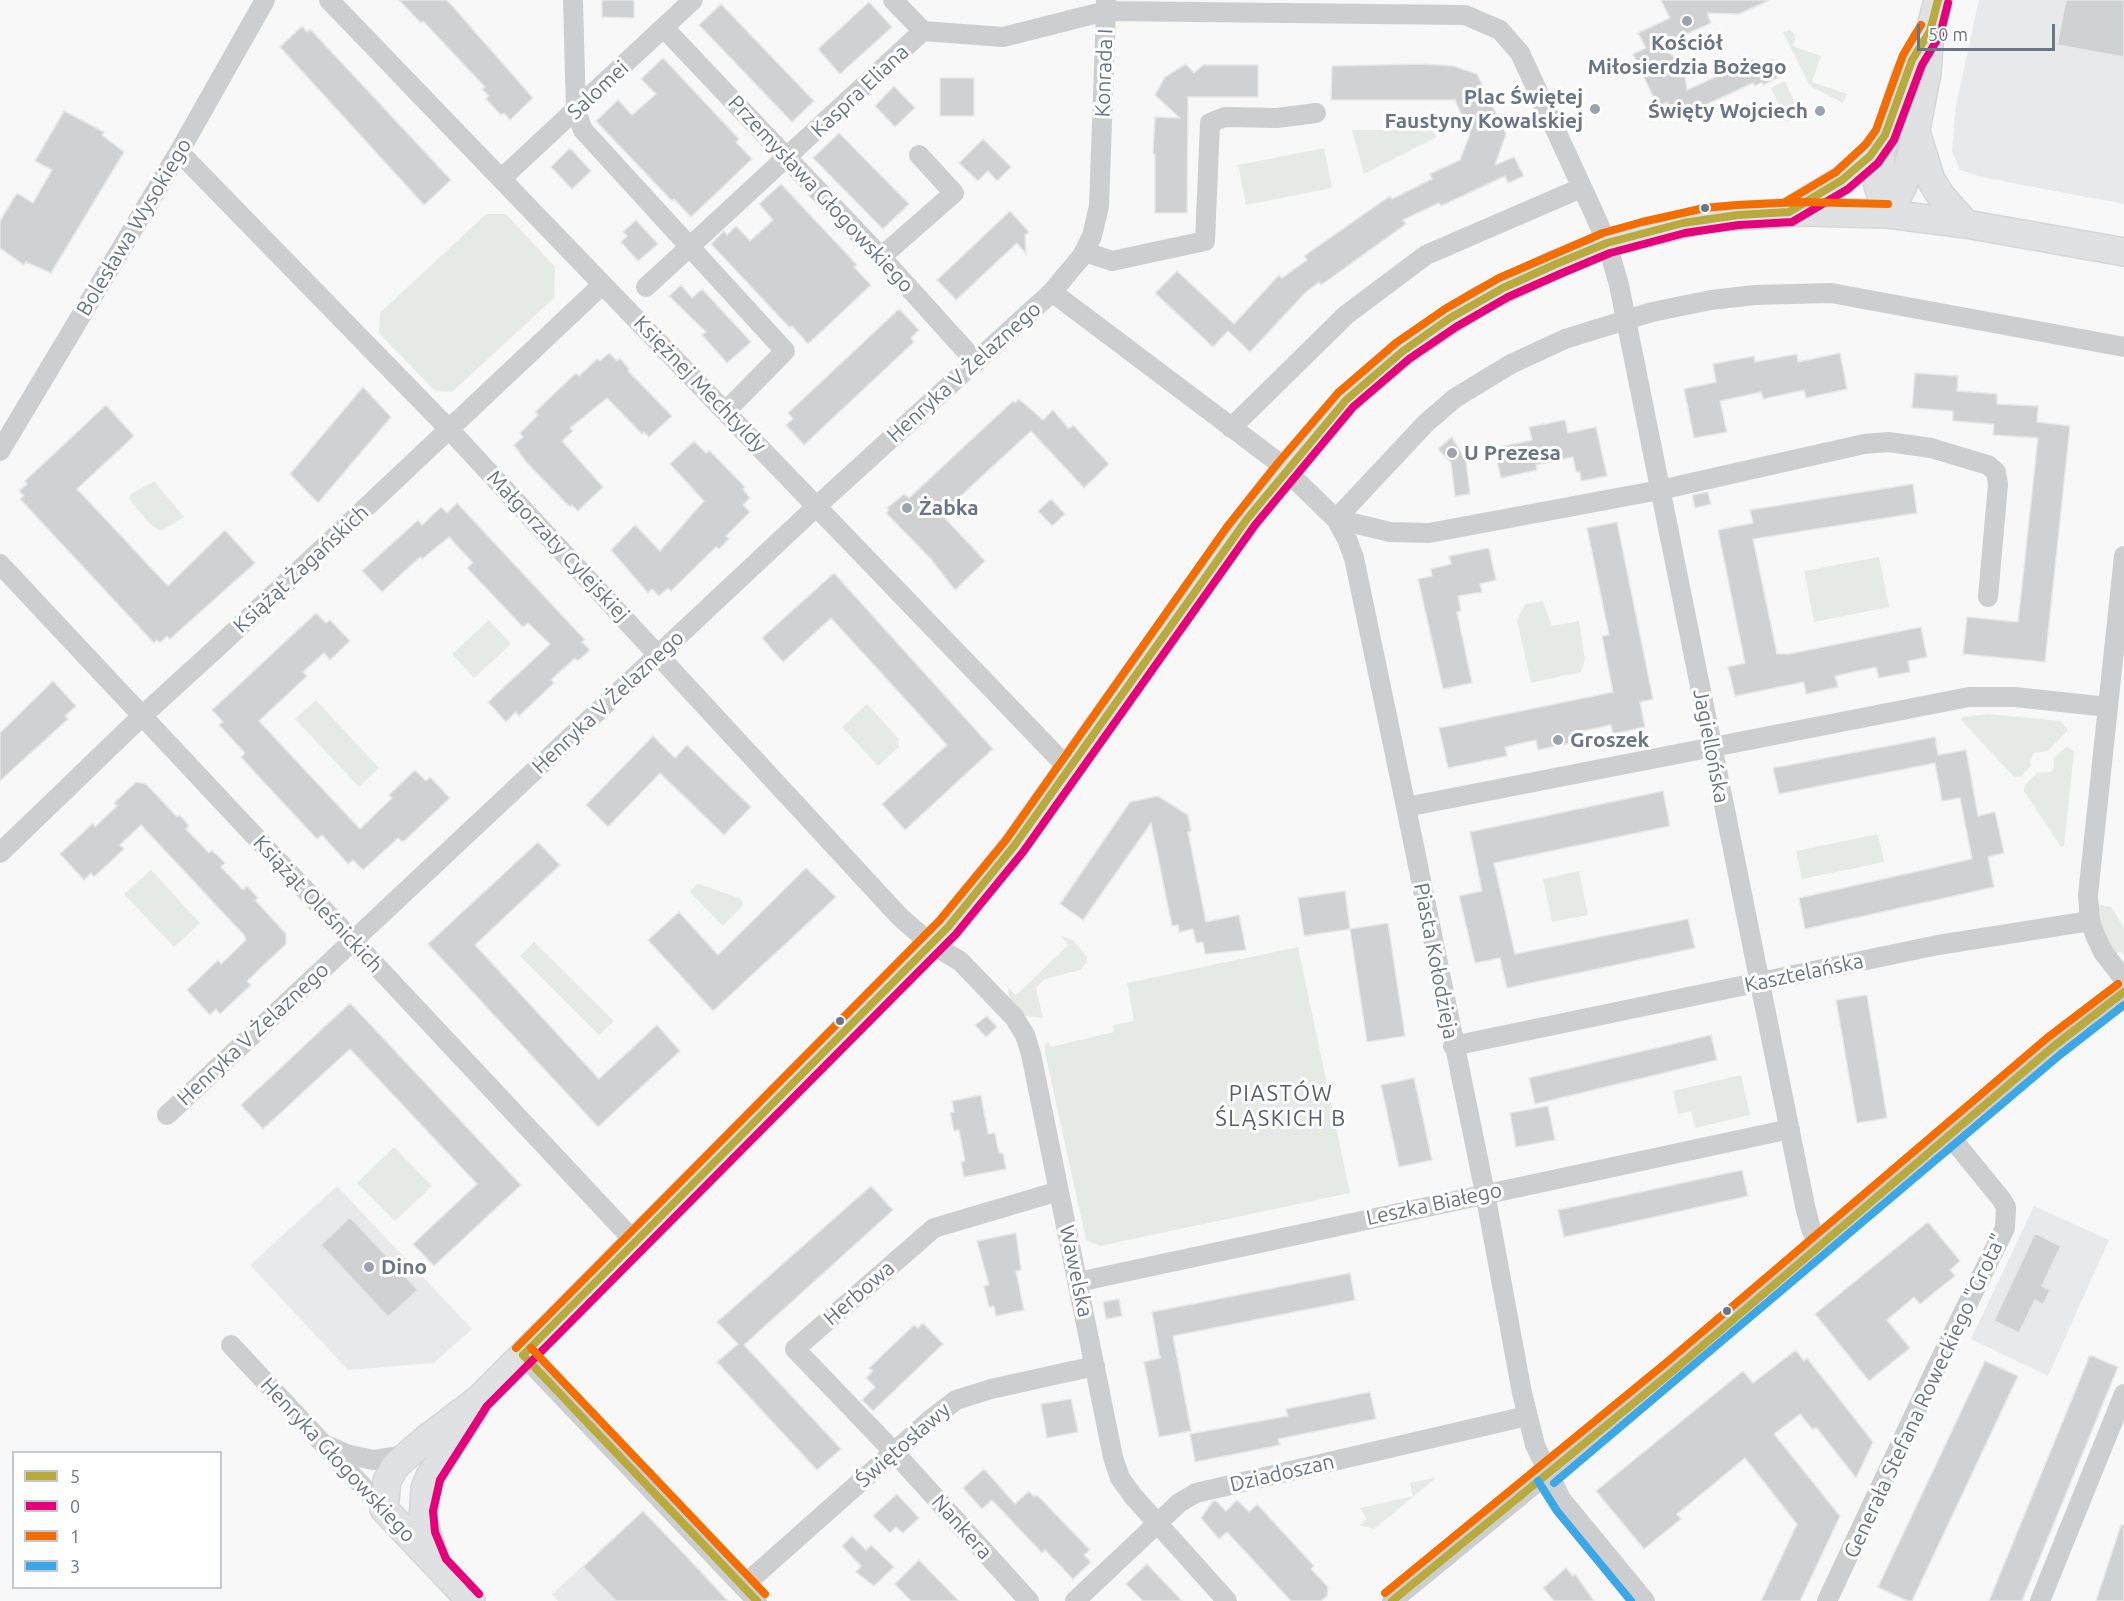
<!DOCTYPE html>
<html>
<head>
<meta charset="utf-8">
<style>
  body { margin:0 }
  #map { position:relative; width:2124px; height:1601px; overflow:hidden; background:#f8f8f8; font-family:Ubuntu,sans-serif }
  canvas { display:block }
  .legend { position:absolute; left:12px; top:1451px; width:210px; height:138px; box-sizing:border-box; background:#fff; border:2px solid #c3c8cf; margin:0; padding:8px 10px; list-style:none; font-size:18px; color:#6a7587 }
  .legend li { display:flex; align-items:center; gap:12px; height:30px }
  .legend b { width:30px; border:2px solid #c3c8cf }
  .scale { position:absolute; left:1917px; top:24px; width:138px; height:27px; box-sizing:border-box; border:3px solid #6a7587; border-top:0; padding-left:8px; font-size:18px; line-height:21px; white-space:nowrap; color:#6a7587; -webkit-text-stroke:4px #fff; paint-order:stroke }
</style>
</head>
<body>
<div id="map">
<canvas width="2124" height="1601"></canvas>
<ul class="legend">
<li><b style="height:8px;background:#b8aa3d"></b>5</li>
<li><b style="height:8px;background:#e5017a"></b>0</li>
<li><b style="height:8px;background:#f46d01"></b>1</li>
<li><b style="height:8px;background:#3ba7e7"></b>3</li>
</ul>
<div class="scale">50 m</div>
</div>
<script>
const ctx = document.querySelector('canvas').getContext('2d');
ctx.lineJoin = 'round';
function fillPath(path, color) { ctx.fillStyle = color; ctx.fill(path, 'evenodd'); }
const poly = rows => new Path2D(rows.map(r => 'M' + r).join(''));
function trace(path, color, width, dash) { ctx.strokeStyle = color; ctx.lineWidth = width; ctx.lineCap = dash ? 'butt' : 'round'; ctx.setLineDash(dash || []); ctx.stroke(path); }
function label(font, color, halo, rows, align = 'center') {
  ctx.font = font + ' Ubuntu,sans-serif'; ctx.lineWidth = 6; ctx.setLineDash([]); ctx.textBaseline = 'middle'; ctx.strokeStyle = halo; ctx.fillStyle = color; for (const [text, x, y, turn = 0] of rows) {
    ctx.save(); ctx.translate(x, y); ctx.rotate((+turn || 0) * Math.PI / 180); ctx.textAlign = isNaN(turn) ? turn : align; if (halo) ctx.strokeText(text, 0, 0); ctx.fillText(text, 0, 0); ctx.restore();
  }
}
fillPath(poly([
  [1979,0,2124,0,2124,204,1981,177,1960,170,1952,151,1956,105],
  [337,1186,472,1329,434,1363,348,1370,250,1265],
  [2034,1206,2109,1240,2048,1376,1971,1339],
  [643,1511,727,1601,558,1601,552,1594]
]), '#e8e9ea');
fillPath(poly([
  [1790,30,1796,35,1793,46,1821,56,1812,82,1847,94,1843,103,1810,86,1783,32],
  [1785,81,1801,117,1787,122,1771,88],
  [1352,130,1432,130,1437,137,1364,174],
  [1324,148,1332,188,1246,205,1238,165],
  [486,214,506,214,555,267,554,298,452,392,435,391,379,333,380,313],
  [154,481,184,517,161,531,151,525,129,499,131,494],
  [1879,557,1889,607,1814,622,1804,571],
  [1543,601,1552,626,1579,621,1585,660,1581,672,1531,683,1517,620,1525,604],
  [489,620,511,644,474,678,452,654],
  [316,700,379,768,359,787,295,719],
  [867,704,898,738,899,747,878,766,842,727],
  [1989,714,2061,721,2068,730,2048,751,2034,753,2030,760,2031,766,2021,776,2014,777,1961,720,1963,717],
  [2067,746,2074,752,2064,846,2061,847,2024,791,2025,785,2037,773,2050,772,2054,768,2054,758],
  [1878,834,1884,862,1802,879,1796,851],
  [151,870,200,923,174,947,124,894],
  [1579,871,1588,915,1552,922,1543,879],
  [697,883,742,899,743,905,723,926,690,892],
  [2096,904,2111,907,2124,928,2124,955,2120,952,2115,955,2099,923],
  [1061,936,1073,940,1087,957,1087,962,1080,970,1045,979,1036,987,1043,1018,1026,1016,1009,998,1008,987,1016,995,1034,978,1068,945],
  [534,942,614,1021,599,1035,520,956],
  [1298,947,1350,1193,1100,1246,1086,1240,1044,1048,1048,1041,1050,1047,1114,1032,1113,1025,1134,1021,1127,983],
  [1741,1075,1750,1115,1695,1128,1691,1111,1678,1114,1673,1091],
  [394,1147,432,1186,395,1221,357,1183],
  [1437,1477,1374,1529,1359,1525,1367,1519,1360,1508,1413,1496,1410,1483]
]), '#e6eae6');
const building = poly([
  [399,0,447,0,533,98,510,120,504,113,501,115,486,99,489,96,482,89,485,87,423,21,421,23,399,0],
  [602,0,634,0,634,18,602,17,602,0],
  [1661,0,1770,0,1739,14,1707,13,1711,23,1658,47,1683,61,1687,90,1754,59,1757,67,1773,59,1781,76,1763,85,1762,82,1755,86,1753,83,1675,119,1667,102,1658,107,1633,54,1646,48,1638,33,1670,18,1661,0],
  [2066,0,2124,0,2124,57,2057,45,2066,0],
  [869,2,892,27,840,74,818,49,869,2],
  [721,4,814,101,792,122,699,25,721,4],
  [302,26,307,32,310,29,451,180,424,205,280,47,302,26],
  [663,58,739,139,736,142,752,159,691,217,674,199,672,201,596,121,618,100,632,115,656,94,641,79,663,58],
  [1186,64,1194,73,1203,65,1258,65,1258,97,1188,97,1187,213,1155,213,1155,154,1153,154,1155,117,1180,118,1155,95,1165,77,1186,64],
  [1423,64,1453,66,1477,74,1506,134,1495,165,1514,157,1524,176,1508,183,1505,176,1441,206,1439,203,1403,220,1406,224,1321,285,1319,282,1305,293,1250,352,1228,331,1213,347,1155,293,1177,271,1234,324,1279,275,1282,278,1307,260,1304,256,1390,196,1392,199,1432,179,1430,174,1460,160,1470,134,1455,100,1331,100,1332,66,1423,64],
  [940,78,974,78,974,116,940,116,940,78],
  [894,86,915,108,895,127,875,106,894,86],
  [64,111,104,132,102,135,124,152,51,273,26,262,24,265,0,248,0,221,17,193,33,203,52,170,35,161,64,111],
  [839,133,909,204,883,229,813,158,839,133],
  [983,139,1011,167,997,181,988,171,978,181,959,163,983,139],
  [570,148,591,171,572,189,551,167,570,148],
  [781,184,857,265,854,267,871,285,808,344,792,326,790,328,711,244,724,231,727,235,736,226,750,241,773,220,759,204,781,184],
  [1010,211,1029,232,1025,235,1026,254,1017,243,956,300,937,280,1010,211],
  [636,220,658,244,638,261,621,242,627,236,623,232,636,220],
  [681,285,692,298,702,289,751,342,727,363,702,335,706,332,669,296,681,285],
  [899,309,919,330,911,338,914,342,804,445,786,425,793,419,788,413,899,309],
  [609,353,617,361,620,358,629,369,628,371,672,416,649,437,644,432,642,434,607,398,570,428,573,431,562,441,603,487,578,511,572,505,570,507,527,463,514,445,523,437,520,433,538,415,535,412,576,373,579,376,597,359,600,361,609,353],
  [1840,353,1847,389,1806,398,1804,390,1763,399,1761,392,1720,401,1727,432,1694,438,1684,389,1716,382,1713,364,1754,356,1755,362,1797,354,1798,362,1840,353],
  [1915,373,1958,376,1957,391,1997,394,1997,404,2038,406,2037,422,2070,426,2045,662,1963,654,1967,617,2018,622,2038,438,1993,435,1994,424,1953,421,1953,411,1912,408,1915,373],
  [363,387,391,417,318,503,290,474,363,387],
  [1019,399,1043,420,1053,410,1069,429,1073,425,1109,464,1084,488,1031,431,941,514,985,561,955,590,931,559,886,513,889,510,887,508,904,494,909,498,1013,401,1015,403,1019,399],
  [106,405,134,436,77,489,168,586,225,530,255,563,170,639,167,636,160,643,157,640,154,643,20,499,24,496,19,491,27,484,25,481,106,405],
  [1565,420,1568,433,1596,427,1607,476,1581,481,1580,472,1576,472,1573,457,1536,465,1537,470,1501,478,1494,448,1532,440,1529,427,1565,420],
  [1452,437,1466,461,1470,494,1455,496,1451,463,1438,449,1452,437],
  [694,441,706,453,709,450,745,487,743,489,750,498,743,505,750,512,726,536,729,539,719,549,716,547,671,591,668,588,659,596,652,589,648,593,611,550,635,525,660,551,704,501,670,464,694,441],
  [1913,484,1917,513,1753,539,1777,654,1789,654,1921,627,1927,657,1908,661,1910,672,1879,678,1876,667,1835,676,1838,687,1806,694,1804,682,1735,696,1728,667,1745,663,1718,530,1753,523,1750,510,1913,484],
  [1708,492,1711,504,1695,508,1692,495,1708,492],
  [1051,499,1065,514,1052,526,1038,511,1051,499],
  [457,503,585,640,582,642,590,650,578,661,575,658,551,680,554,683,519,716,516,712,506,722,488,702,550,644,528,623,523,627,467,568,473,563,449,537,422,559,420,557,382,592,362,571,418,520,422,525,441,507,447,513,457,503],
  [1617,522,1653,699,1640,702,1645,727,1613,734,1611,725,1578,732,1580,741,1538,750,1536,740,1505,747,1507,756,1448,768,1439,728,1613,692,1602,636,1609,635,1587,528,1617,522],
  [1489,548,1496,580,1480,584,1482,592,1458,596,1461,611,1457,612,1472,683,1443,689,1418,579,1432,576,1431,569,1451,564,1449,556,1489,548],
  [834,573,993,749,905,830,882,804,947,745,831,618,783,662,762,638,834,573],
  [316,613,326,623,330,620,350,641,330,660,324,653,303,672,307,676,259,721,360,829,392,798,389,795,415,770,426,781,430,777,450,798,403,842,398,838,363,870,353,860,348,864,322,835,317,839,260,778,241,757,245,753,219,725,223,722,212,710,316,613],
  [53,681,76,706,65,716,68,719,0,781,0,733,53,681],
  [653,736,675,758,687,745,751,807,724,835,660,773,608,827,586,805,653,736],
  [1935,737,1938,755,1966,750,1978,816,1995,812,2004,853,1988,857,1994,887,1805,929,1799,898,1972,859,1960,798,1942,801,1935,763,1779,794,1773,768,1935,737],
  [136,782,146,784,177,817,180,815,189,826,186,829,209,853,212,850,225,863,221,867,243,890,247,886,258,898,255,900,286,934,286,944,247,981,251,985,220,1014,216,1009,210,1015,187,990,218,960,221,964,246,940,244,935,141,825,120,845,124,849,94,877,91,873,84,880,60,854,93,823,95,827,117,806,114,803,136,782],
  [1663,791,1670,826,1494,863,1515,954,1688,919,1695,948,1507,988,1500,958,1475,963,1459,896,1482,891,1470,832,1663,791],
  [1158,796,1188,815,1191,831,1188,832,1206,922,1239,915,1246,950,1205,954,1203,942,1196,943,1193,929,1179,932,1178,925,1172,926,1151,823,1083,920,1060,904,1130,802,1158,796],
  [538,842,560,865,475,945,599,1079,657,1025,680,1051,598,1127,428,944,538,842],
  [806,868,836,897,713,1011,648,940,679,912,718,955,806,868],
  [1345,891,1350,929,1304,936,1298,898,1345,891],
  [1388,923,1405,1036,1367,1042,1350,929,1388,923],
  [1867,995,1887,1118,1857,1123,1836,1000,1867,995],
  [350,1003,521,1185,434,1266,413,1244,477,1184,350,1049,263,1129,241,1105,350,1003],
  [987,1016,997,1027,986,1037,975,1025,987,1016],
  [1711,1035,1717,1060,1535,1104,1529,1078,1711,1035],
  [1414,1078,1432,1160,1399,1167,1381,1085,1414,1078],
  [981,1095,988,1134,995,1133,999,1153,1003,1153,1006,1169,964,1177,961,1162,965,1161,959,1130,954,1131,950,1113,954,1112,952,1101,981,1095],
  [1548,1106,1555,1140,1516,1147,1510,1113,1548,1106],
  [1742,1170,1748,1196,1564,1237,1558,1210,1742,1170],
  [871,1186,893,1210,744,1345,841,1449,817,1470,717,1362,738,1344,717,1322,871,1186],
  [350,1217,418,1290,388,1317,321,1245,350,1217],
  [1928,1222,1960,1261,1950,1270,1955,1276,1920,1304,1914,1297,1887,1320,1910,1348,1869,1381,1815,1314,1928,1222],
  [1016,1233,1021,1270,1016,1271,1024,1310,996,1316,994,1306,989,1307,984,1286,989,1285,977,1241,1016,1233],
  [2035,1233,2061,1246,2042,1286,2050,1290,2043,1305,2035,1300,2019,1333,1994,1321,2035,1233],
  [1350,1273,1355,1300,1173,1336,1191,1431,1159,1437,1144,1362,1160,1358,1152,1312,1350,1273],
  [1119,1299,1122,1316,1106,1319,1103,1302,1119,1299],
  [923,1323,943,1344,873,1411,862,1400,875,1387,866,1378,873,1371,869,1368,914,1325,918,1328,923,1323],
  [1796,1350,1804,1361,1807,1358,1873,1442,1856,1478,1816,1427,1813,1430,1800,1414,1774,1434,1840,1516,1800,1601,1761,1601,1797,1524,1745,1458,1677,1514,1681,1519,1644,1549,1596,1491,1743,1371,1753,1383,1796,1350],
  [2090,1355,2118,1367,2022,1601,1989,1601,2090,1355],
  [1985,1361,2018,1376,1912,1601,1907,1601,1878,1587,1985,1361],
  [1370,1392,1376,1419,1278,1439,1280,1445,1195,1462,1190,1434,1288,1416,1286,1409,1370,1392],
  [1071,1399,1078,1432,1047,1438,1041,1404,1071,1399],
  [984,1469,1015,1504,1029,1491,1034,1497,1037,1495,1090,1550,1084,1555,1091,1562,1073,1579,1045,1550,1042,1553,992,1500,982,1509,963,1488,984,1469],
  [897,1494,919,1518,903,1533,896,1527,890,1533,873,1516,897,1494],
  [1237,1500,1249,1512,1257,1504,1314,1566,1311,1569,1328,1587,1327,1596,1321,1601,1291,1601,1227,1532,1219,1539,1201,1518,1213,1501,1216,1501,1226,1511,1237,1500],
  [643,1511,686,1556,728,1601,616,1601,583,1567,643,1511],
  [2121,1525,2124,1525,2124,1601,2096,1601,2121,1525],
  [852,1536,866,1550,871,1545,894,1567,874,1586,856,1572,861,1566,842,1546,852,1536],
  [919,1560,959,1601,911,1601,895,1584,919,1560],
  [1147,1564,1182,1601,1143,1601,1126,1584,1147,1564],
  [1566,1568,1573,1576,1575,1574,1594,1601,1554,1601,1543,1588,1566,1568]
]);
fillPath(building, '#d0d1d2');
trace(building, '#e8e8e8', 1.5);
const secondary = poly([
  [1917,135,1931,180,1941,196,1966,224],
  [1790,211,1842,180,1870,156,1882,140],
  [1888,214,1902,188,1911,155,1927,73,1930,31,1938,0],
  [1888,214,1878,186,1881,151,1906,75,1924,40],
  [384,1509,387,1481,395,1466,425,1440,479,1399,948,927,1014,846,1236,533,1286,469,1346,400,1403,351,1477,302,1556,264,1607,243,1707,218,1802,212,1888,214,1966,224,2124,252],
  [384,1509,471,1601],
  [437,1565,423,1521,425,1488,430,1476,474,1409]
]);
trace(secondary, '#d5d6d7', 30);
trace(poly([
  [329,0,1069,769],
  [573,0,576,111,583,130,785,351,726,411],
  [893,0,923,31,1003,37,1106,11,1106,0],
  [664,28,881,257,976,362],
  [179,152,449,429,900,917,931,944,960,961,1014,1017,1025,1035,1031,1054,1113,1457,1120,1478,1133,1496,1227,1601],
  [501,179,693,0],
  [1085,252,1112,261,1205,241,1210,123,1225,117,1277,118,1316,113],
  [881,257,954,193,919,155],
  [646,287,923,31],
  [1231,428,1346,315,1426,255,1581,188],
  [0,451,179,152,265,0],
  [1336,519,1426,423,1455,398,1511,364,1565,339,1652,312,1711,300,1755,295,1831,293,2124,347],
  [1336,519,1390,532,1429,533,1660,490,1864,444,1888,442,1931,448,1988,465,1996,472,1998,484,1988,597],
  [2124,556,2088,895,2090,921,2095,935,2103,952,2124,979],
  [0,564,636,1243],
  [1406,807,1969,697,2015,697,2108,707],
  [0,853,142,716,221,644,602,285],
  [1453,1046,1938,945,2090,921],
  [167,1115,818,505,1052,292],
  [1078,1282,1790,1129],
  [231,1345,384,1509],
  [523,1355,757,1601],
  [328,1446,346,1454,373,1460,407,1455],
  [743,1586,930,1420,956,1400,991,1389,1095,1366],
  [1029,1601,894,1452,795,1349,934,1228,1059,1191],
  [1075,1601,1179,1503,1196,1493,1527,1416],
  [1392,1601,1674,1370,2054,1046,2124,992],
  [1645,1601,1561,1499,1535,1445,1522,1393,1485,1193,1406,807,1354,558,1347,539,1336,519,1275,460,1052,292,1082,256,1092,236,1099,206,1106,11,1465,15,1500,30,1520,53,1592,209,1607,243,1619,285,1805,1206,1811,1229,1820,1246],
  [1827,1601,1939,1362,2005,1228,2006,1207,2002,1200,1949,1135],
  [2040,1601,2124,1394]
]), '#cdcecf', 20);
trace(secondary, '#e0e1e2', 27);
trace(poly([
  [523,1355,948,927,1014,846,1247,519,1346,400,1403,351,1450,318,1503,288,1556,264,1607,243,1683,223,1738,215,1789,212,1842,180,1870,156,1885,135,1912,60,1930,31,1938,0],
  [523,1355,757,1601],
  [1392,1601,1674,1370,2054,1046,2124,992]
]), '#b8aa3d', 8);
trace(poly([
  [479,1594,446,1559,435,1532,433,1511,440,1480,487,1406,956,934,1023,852,1255,525,1353,407,1409,359,1456,327,1508,297,1560,274,1610,253,1685,233,1739,225,1792,222,1848,189,1878,163,1894,140,1922,65,1940,35,1948,3]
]), '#e5017a', 8);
trace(poly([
  [1784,203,1836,172,1866,144,1876,130,1903,55,1921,25],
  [516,1348,940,920,1006,840,1227,527,1278,463,1338,393,1396,343,1445,309,1499,278,1603,233,1642,222,1705,208,1737,205,1802,202,1888,204],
  [531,1348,765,1594],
  [1385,1593,1667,1362,2047,1038,2118,984]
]), '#f46d01', 8);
trace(poly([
  [1538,1481,1557,1511,1631,1601],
  [1554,1483,2061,1054,2124,1005]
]), '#3ba7e7', 8);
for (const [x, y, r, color] of [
  [1687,21,6,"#9ca3af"],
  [1595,109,6,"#9ca3af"],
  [1820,111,6,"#9ca3af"],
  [1705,208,5,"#6a7587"],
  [1452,453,6,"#9ca3af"],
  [907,508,6,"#9ca3af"],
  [1558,740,6,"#9ca3af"],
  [840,1021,5,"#6a7587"],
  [369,1267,6,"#9ca3af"],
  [1727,1311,5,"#6a7587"]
]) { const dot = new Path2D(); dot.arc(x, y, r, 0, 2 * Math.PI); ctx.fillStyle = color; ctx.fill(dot); trace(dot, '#fff', 2); }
label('bold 21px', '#6a7587', '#fff', [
  ["Kościół",1687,43,"center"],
  ["Miłosierdzia Bożego",1687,67,"center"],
  ["Plac Świętej",1583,97,"right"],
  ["Faustyny Kowalskiej",1583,121,"right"],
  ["Święty Wojciech",1808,111,"right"],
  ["U Prezesa",1464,453],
  ["Żabka",919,508],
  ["Groszek",1570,740],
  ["Dino",381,1267]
], 'left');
label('21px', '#6a7587', '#fff', [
  ["Konrada I",1104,73,-88],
  ["Salomei",598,90,-43],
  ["Kaspra Eliana",860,91,-43],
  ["Przemysława Głogowskiego",821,194,47],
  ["Bolesława Wysokiego",134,227,-59],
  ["Henryka V Żelaznego",964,372,-42],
  ["Księżnej Mechtyldy",700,384,46],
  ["Małgorzaty Cylejskiej",558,546,47],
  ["Książąt Żagańskich",301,569,-43],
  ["Henryka V Żelaznego",608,702,-43],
  ["Jagiellońska",1711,746,79],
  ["Książąt Oleśnickich",318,904,47],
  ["Piasta Kołodzieja",1436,961,79],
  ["Kasztelańska",1804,973,-12],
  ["Henryka V Żelaznego",253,1034,-43],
  ["Leszka Białego",1434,1204,-12],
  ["Wawelska",1076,1271,78],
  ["Herbowa",859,1293,-41],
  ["Generała Stefana Roweckiego \"Grota\"",1925,1396,-65],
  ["Świętosławy",903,1445,-41],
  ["Henryka Głogowskiego",338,1460,47],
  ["Dziadoszan",1282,1473,-13],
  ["Nankera",962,1527,48]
]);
ctx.letterSpacing = '1.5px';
label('22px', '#575f6d', '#fff', [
  ["PIASTÓW",1281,1094],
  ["ŚLĄSKICH B",1281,1119]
]);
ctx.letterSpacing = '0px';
</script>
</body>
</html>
